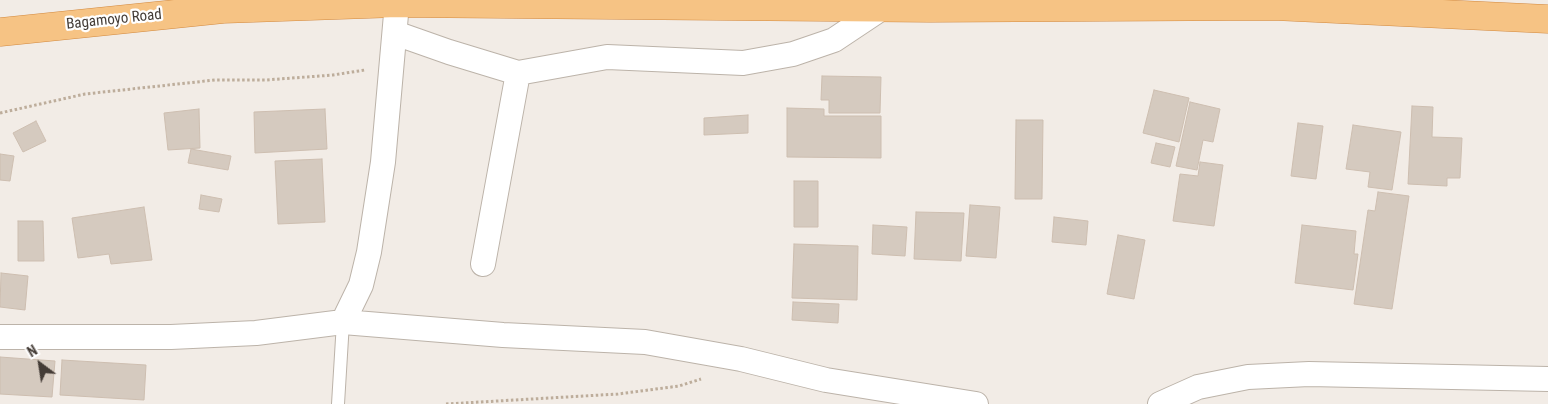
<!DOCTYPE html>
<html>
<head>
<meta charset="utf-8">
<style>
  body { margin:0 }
  #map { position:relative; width:1548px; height:404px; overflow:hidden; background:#f2ece6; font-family:"Roboto Condensed",sans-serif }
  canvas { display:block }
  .north { position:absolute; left:15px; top:339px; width:50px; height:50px; -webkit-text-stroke:4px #fff; paint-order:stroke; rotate:329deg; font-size:14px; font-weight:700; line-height:20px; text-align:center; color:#443c36 }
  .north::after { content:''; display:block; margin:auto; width:18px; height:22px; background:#443c36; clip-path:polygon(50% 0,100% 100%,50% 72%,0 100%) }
</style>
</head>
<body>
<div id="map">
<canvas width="1548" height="404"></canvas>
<div class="north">N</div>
</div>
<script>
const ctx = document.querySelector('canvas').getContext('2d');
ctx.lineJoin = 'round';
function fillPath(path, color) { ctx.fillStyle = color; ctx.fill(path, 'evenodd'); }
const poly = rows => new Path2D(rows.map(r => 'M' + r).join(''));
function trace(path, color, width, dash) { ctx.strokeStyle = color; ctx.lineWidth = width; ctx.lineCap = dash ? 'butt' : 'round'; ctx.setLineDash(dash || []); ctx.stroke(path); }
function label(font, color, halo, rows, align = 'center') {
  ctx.font = font + ' "Roboto Condensed",sans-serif'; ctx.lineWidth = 4.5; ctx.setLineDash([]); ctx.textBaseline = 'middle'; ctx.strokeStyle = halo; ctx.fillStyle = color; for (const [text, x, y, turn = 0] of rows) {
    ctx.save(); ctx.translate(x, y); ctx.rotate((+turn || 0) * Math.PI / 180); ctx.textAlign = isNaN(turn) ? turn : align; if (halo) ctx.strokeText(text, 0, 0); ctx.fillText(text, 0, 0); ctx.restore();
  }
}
const building = poly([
  [822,76,881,77,880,113,829,113,829,100,821,100,822,76],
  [1154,90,1189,98,1179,142,1143,133,1154,90],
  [1190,102,1220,109,1213,142,1203,140,1197,170,1176,166,1190,102],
  [1412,106,1433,107,1432,137,1462,138,1460,178,1447,178,1447,186,1408,184,1412,106],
  [787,108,824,109,824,116,881,116,881,158,787,157,787,108],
  [199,109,200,148,168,150,164,113,199,109],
  [325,109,327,149,255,153,254,112,325,109],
  [748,115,748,133,704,135,704,118,748,115],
  [1016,120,1043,120,1042,199,1015,199,1016,120],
  [36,121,46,141,23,152,13,133,36,121],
  [1298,123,1323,126,1316,179,1291,176,1298,123],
  [1353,125,1401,132,1392,190,1368,187,1370,172,1346,169,1353,125],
  [1156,143,1175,147,1170,167,1151,163,1156,143],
  [191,149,231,156,228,170,188,163,191,149],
  [0,154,14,156,10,181,0,180,0,154],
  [322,159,325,222,278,224,275,161,322,159],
  [1200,162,1223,165,1214,226,1173,221,1180,174,1198,176,1200,162],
  [794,181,818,181,818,227,794,227,794,181],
  [1378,192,1409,196,1392,309,1354,304,1368,210,1375,211,1378,192],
  [201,195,222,199,219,212,199,209,201,195],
  [970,205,1000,207,996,258,966,256,970,205],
  [144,207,152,260,111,264,109,254,78,258,72,218,144,207],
  [916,212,964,213,961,261,914,259,916,212],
  [1054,217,1088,221,1086,245,1052,242,1054,217],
  [18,221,43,221,44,261,18,261,18,221],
  [873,225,907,227,905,256,872,254,873,225],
  [1302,225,1356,231,1354,254,1358,254,1353,290,1295,283,1302,225],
  [1118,235,1145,240,1134,299,1107,294,1118,235],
  [794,244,858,246,857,300,792,298,794,244],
  [1,273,28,276,25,310,0,307,1,273],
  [793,302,839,304,838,323,792,320,793,302],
  [0,357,55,361,52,397,0,394,0,357],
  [62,360,146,365,144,400,60,395,62,360]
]);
fillPath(building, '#d5cabf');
trace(building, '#cdbeb0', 1);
const service = poly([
  [338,404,343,322]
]);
const minor = poly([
  [395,33,449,52,518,73,607,57,743,63,793,54,834,40,882,8],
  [483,264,518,73],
  [343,322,503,335,645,342,741,359,826,380,976,404],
  [0,337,171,337,256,333,343,322,361,285,369,252,383,162,397,3],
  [1160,404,1198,387,1248,377,1309,374,1548,379]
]);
const trunk = poly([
  [0,32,223,9,397,3,930,8,1274,6,1548,19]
]);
trace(service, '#bcb3a9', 14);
trace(minor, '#bcb3a9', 26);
trace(trunk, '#d2893f', 29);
trace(poly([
  [0,113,85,94,215,80,266,80,333,75,365,70],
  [446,404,618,394,679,386,701,379]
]), '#bdad9b', 3, [2.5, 2.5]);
trace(service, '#fff', 12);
trace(minor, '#fff', 24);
trace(trunk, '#f6c384', 28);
label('15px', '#443c36', '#fff', [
  ["Bagamoyo Road",114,20,-6]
]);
</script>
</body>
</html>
